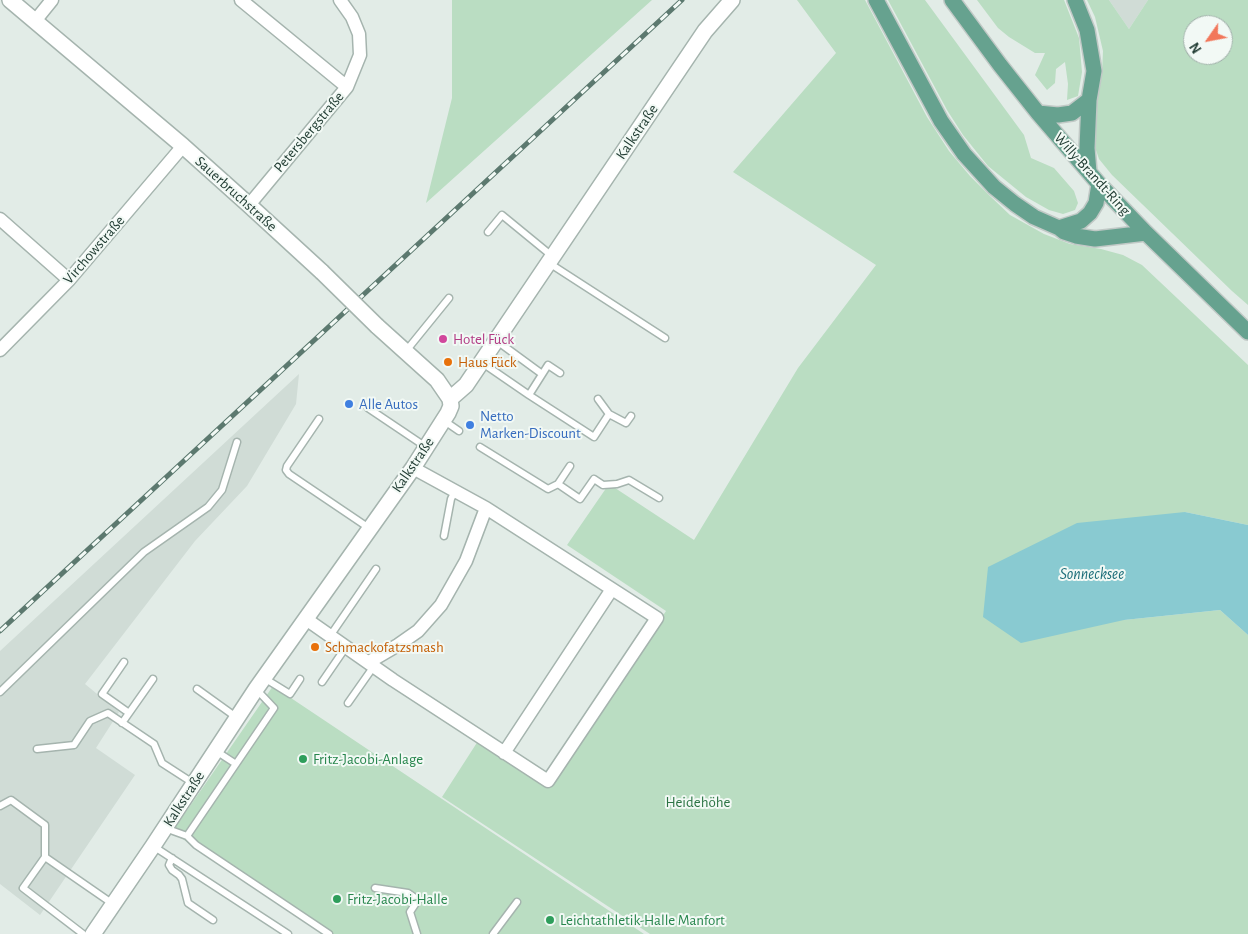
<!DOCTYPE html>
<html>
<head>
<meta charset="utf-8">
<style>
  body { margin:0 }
  #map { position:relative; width:1248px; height:934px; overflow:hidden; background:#e2ece7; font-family:"Alegreya Sans",sans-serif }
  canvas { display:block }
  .north { position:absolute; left:1183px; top:15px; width:50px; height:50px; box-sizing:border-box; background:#f2f9f5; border:1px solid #9faea8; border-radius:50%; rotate:237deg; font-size:14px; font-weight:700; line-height:20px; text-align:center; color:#223d34 }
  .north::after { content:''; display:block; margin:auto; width:18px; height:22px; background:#f2775a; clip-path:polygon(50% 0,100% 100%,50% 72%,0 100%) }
</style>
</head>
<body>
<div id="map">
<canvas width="1248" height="934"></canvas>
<div class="north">N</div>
</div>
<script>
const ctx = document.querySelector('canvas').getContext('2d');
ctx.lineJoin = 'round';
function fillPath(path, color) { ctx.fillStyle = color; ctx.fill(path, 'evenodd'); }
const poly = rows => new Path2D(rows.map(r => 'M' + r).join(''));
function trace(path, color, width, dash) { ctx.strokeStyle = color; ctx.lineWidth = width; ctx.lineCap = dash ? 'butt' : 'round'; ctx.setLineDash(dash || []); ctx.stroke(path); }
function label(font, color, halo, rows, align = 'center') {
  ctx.font = font + ' "Alegreya Sans",sans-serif'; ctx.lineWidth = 4; ctx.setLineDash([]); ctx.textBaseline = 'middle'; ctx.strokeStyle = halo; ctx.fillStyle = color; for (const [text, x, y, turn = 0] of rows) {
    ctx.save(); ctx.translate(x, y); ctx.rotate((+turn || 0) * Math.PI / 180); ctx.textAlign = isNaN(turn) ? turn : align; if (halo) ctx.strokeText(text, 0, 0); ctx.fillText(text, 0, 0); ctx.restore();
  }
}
fillPath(poly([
  [1109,0,1148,0,1129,29],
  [299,374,296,404,247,486,195,541,85,684,119,712,96,748,135,775,40,915,0,884,0,651]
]), '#d0dcd6');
fillPath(poly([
  [452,0,652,0,426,203,452,98],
  [797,0,865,0,927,117,949,151,970,176,990,196,1010,215,1044,234,1070,244,1101,249,1123,255,1142,265,1248,365,1248,525,1185,512,1124,620,1220,610,1248,635,1248,934,650,934,442,797,478,741,549,787,666,611,567,545,609,484,694,540,798,368,876,265,733,172,836,53],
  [888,0,925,0,1024,135,1031,158,1054,168,1074,191,1078,203,1075,210,1063,214,1049,210,1026,197,988,166,963,135,947,110],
  [977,0,1064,0,1079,38,1082,72,1078,96,1067,100,1068,84,1065,62,1056,69,1055,83,1047,90,1035,75,1045,53,1035,53,1009,37,998,28],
  [1087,0,1109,0,1129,29,1148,0,1248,0,1248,305,1232,291,1112,175,1099,159,1094,144,1097,103,1102,73,1103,51,1095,17],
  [1193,25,1223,25,1223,55,1193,55],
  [273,686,644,934,327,934,172,832]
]), '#baddc2');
fillPath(poly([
  [1185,512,1248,525,1248,635,1220,610,1124,620,1021,643,983,617,988,567,1077,523]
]), '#89cad1');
const service = poly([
  [488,232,502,215,552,256],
  [549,263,665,338],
  [497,341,542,374],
  [406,351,449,298],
  [481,362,529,395,548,365,560,373],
  [529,395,594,437,609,414,626,423,631,416],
  [598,399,609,414],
  [368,408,426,447],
  [319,419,287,466,286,470,289,474,369,528],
  [443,420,459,431],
  [480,447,548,489,558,484],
  [570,466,558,484,580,499,594,479,603,485,617,484,629,480,659,498],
  [444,536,451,499,455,491],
  [330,636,376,569],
  [124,662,102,694,129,713],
  [264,678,290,694,300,679],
  [322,682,346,647],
  [197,689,236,717],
  [0,692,144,552,208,507,222,490,237,442],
  [348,703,374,666],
  [122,723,153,679],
  [37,749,74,745,90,721,108,713,154,744,162,763,193,783],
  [216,751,236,764],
  [0,806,11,800,45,825,45,857,113,904],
  [165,828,187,836,196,845,329,934],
  [187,836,274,708,256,689],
  [153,846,288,934],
  [45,857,23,888,83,934],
  [172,858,169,865,172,870,179,875,182,879,188,903,213,920],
  [375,888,408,893,418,900,410,912,417,934],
  [493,934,517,902]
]);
const minor = poly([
  [241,0,347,87],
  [35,21,52,0],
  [249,205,347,87,360,55,359,34,352,17,340,0],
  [0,219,69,280],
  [0,350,69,280,183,146],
  [306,619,393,680,548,781,657,618,486,508,413,468],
  [369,662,398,645,418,631,441,605,466,561,486,508],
  [504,753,612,589]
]);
const tertiary = poly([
  [10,0,183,146,249,205,322,272],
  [450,399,466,385,705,31,732,0],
  [93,934,153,846,256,689,413,468,448,413,451,406,450,399,437,380,377,326]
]);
const primary = poly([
  [876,0,941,121,964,154,994,187,1015,204,1034,217,1059,228,1064,232,1076,236,1095,239,1146,233],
  [952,0,1000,65,1038,113,1099,184,1146,233,1248,332],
  [1075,0,1087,30,1094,71,1089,100,1087,148,1089,172],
  [1038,113,1058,115,1072,113,1089,100],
  [1059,228,1081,221,1090,213,1096,203,1099,184]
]);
trace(service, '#a5b4ae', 9);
trace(minor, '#a5b4ae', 15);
trace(tertiary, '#a5b4ae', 18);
trace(primary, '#c1c9c6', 18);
trace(service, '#fff', 6);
trace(minor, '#fff', 12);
trace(tertiary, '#fff', 15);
trace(primary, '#66a28f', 15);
const rail = poly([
  [0,631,682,0]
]);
trace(rail, '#5c796f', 5);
trace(rail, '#f2f9f5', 3, [9]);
const tertiaryBridge = poly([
  [322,272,377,326]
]);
trace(tertiaryBridge, '#a5b4ae', 18, []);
trace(tertiaryBridge, '#fff', 15);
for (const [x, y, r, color] of [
  [443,339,5,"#d1479c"],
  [448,362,5,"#e8710a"],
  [349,404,5,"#3f7fe0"],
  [470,425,5,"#3f7fe0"],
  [315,647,5,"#e8710a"],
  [303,759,5,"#2e9e5b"],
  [337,899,5,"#2e9e5b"],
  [550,920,5,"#2e9e5b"]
]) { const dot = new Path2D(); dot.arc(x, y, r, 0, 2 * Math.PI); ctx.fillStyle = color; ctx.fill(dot); trace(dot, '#f2f9f5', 2); }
label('15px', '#223d34', '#f2f9f5', [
  ["Petersbergstraße",309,132,-50],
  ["Kalkstraße",637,132,-56],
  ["Willy-Brandt-Ring",1092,174,48],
  ["Sauerbruchstraße",236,194,42],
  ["Virchowstraße",94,250,-49],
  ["Kalkstraße",413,465,-56],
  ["Kalkstraße",184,799,-57]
]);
label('15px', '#b23c85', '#f2f9f5', [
  ["Hotel Fück",453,339]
], 'left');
label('15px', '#c56008', '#f2f9f5', [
  ["Haus Fück",458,362],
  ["Schmackofatzsmash",325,647]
], 'left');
label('15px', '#366cbe', '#f2f9f5', [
  ["Alle Autos",359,404],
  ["Netto",480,416],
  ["Marken-Discount",480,433]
], 'left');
label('15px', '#27864d', '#f2f9f5', [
  ["Fritz-Jacobi-Anlage",313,759],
  ["Fritz-Jacobi-Halle",347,899],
  ["Leichtathletik-Halle Manfort",560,920]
], 'left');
label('15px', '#2c7444', '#f2f9f5', [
  ["Heidehöhe",698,802]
]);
label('italic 16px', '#1c6e79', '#f2f9f5', [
  ["Sonnecksee",1092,574]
]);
</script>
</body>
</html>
